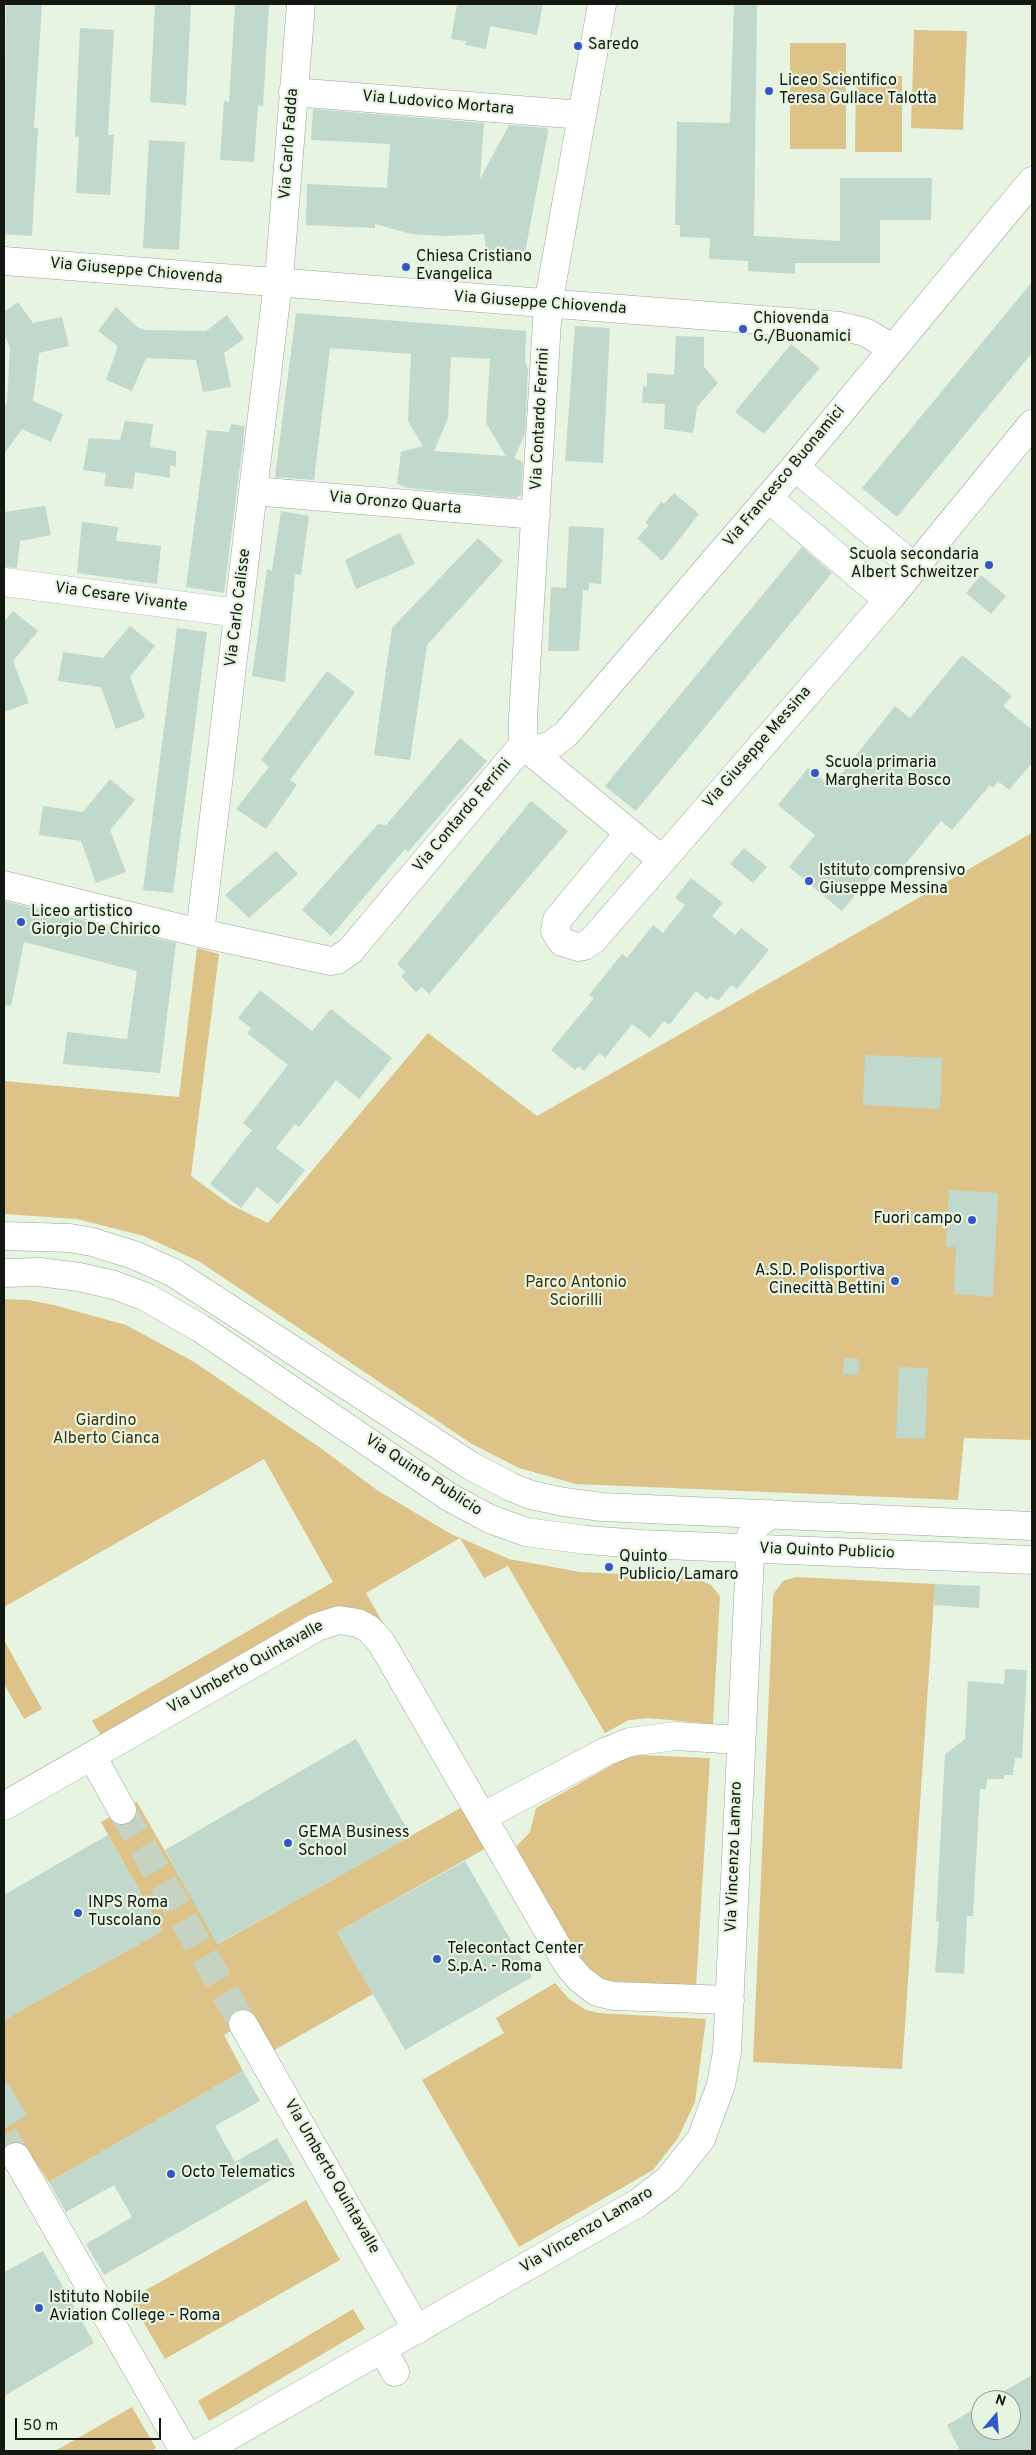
<!DOCTYPE html>
<html>
<head>
<meta charset="utf-8">
<style>
  body { margin:0 }
  #map { position:relative; width:1036px; height:2455px; overflow:hidden; background:#e6f4e1; font-family:Overpass,sans-serif }
  canvas { display:block }
  .frame { position:absolute; inset:0; border:5px solid #131811; pointer-events:none }
  .north { position:absolute; left:971px; top:2390px; width:50px; height:50px; box-sizing:border-box; background:#e6f4e1; border:1px solid #929c8e; border-radius:50%; rotate:18deg; font-size:14px; font-weight:700; line-height:20px; text-align:center; color:#131811 }
  .north::after { content:''; display:block; margin:auto; width:18px; height:22px; background:#3357c7; clip-path:polygon(50% 0,100% 100%,50% 72%,0 100%) }
  .scale { position:absolute; left:15px; top:2418px; width:146px; height:22px; box-sizing:border-box; border:2px solid #131811; border-top:0; padding-left:6px; font-size:15px; line-height:18px; white-space:nowrap; color:#131811; -webkit-text-stroke:4px #e6f4e1; paint-order:stroke }
</style>
</head>
<body>
<div id="map">
<canvas width="1036" height="2455"></canvas>
<div class="frame"></div>
<div class="north">N</div>
<div class="scale">50 m</div>
</div>
<script>
const ctx = document.querySelector('canvas').getContext('2d');
ctx.lineJoin = 'round';
function fillPath(path, color) { ctx.fillStyle = color; ctx.fill(path, 'evenodd'); }
const poly = rows => new Path2D(rows.map(r => 'M' + r).join(''));
function trace(path, color, width, dash) { ctx.strokeStyle = color; ctx.lineWidth = width; ctx.lineCap = dash ? 'butt' : 'round'; ctx.setLineDash(dash || []); ctx.stroke(path); }
function label(font, color, halo, rows, align = 'center') {
  ctx.font = font + ' Overpass,sans-serif'; ctx.lineWidth = 4.5; ctx.setLineDash([]); ctx.textBaseline = 'middle'; ctx.strokeStyle = halo; ctx.fillStyle = color; for (const [text, x, y, turn = 0] of rows) {
    ctx.save(); ctx.translate(x, y); ctx.rotate((+turn || 0) * Math.PI / 180); ctx.textAlign = isNaN(turn) ? turn : align; if (halo) ctx.strokeText(text, 0, 0); ctx.fillText(text, 0, 0); ctx.restore();
  }
}
fillPath(poly([
  [914,30,967,31,963,130,911,128],
  [790,43,846,43,846,149,790,149],
  [856,75,902,76,902,152,855,152],
  [1032,833,1032,1440,964,1438,958,1500,576,1484,519,1468,472,1444,200,1262,144,1236,77,1219,4,1214,4,1081,179,1097,197,948,219,954,191,1176,229,1204,268,1223,428,1033,537,1116],
  [4,1299,28,1300,54,1305,126,1325,194,1362,322,1449,377,1490,451,1534,509,1559,580,1572,696,1578,711,1585,720,1596,713,1724,648,1718,629,1720,605,1733,508,1566,484,1578,460,1538,366,1593,387,1630,364,1616,102,1737,92,1721,333,1582,264,1459,4,1607],
  [796,1577,935,1584,902,2069,753,2062,773,1599,774,1593,783,1581],
  [4,1640,42,1709,24,1719,4,1684],
  [639,1755,710,1758,696,1986,606,1981,585,1968,516,1847,530,1832,536,1808,621,1760],
  [137,1802,218,1944,464,1806,488,1847,337,1932,373,1994,271,2052,253,2019,224,2035,243,2071,49,2182,28,2151,4,2164,4,2020,162,1931,101,1822],
  [555,1983,569,1999,586,2010,599,2013,706,2019,695,2102,678,2138,653,2170,519,2247,422,2080,504,2033,496,2018],
  [306,2200,340,2260,165,2359,130,2299],
  [353,2309,365,2329,209,2421,198,2401],
  [132,2407,156,2448,151,2451,55,2451]
]), '#dec389');
fillPath(poly([
  [6,4,42,4,34,128,38,128,32,236,4,234],
  [155,4,191,4,186,105,150,102],
  [235,4,269,4,263,106,258,105,254,162,220,160,224,101,229,102],
  [457,4,543,4,537,35,490,26,486,49,465,45,466,41,451,39],
  [734,4,757,4,754,236,840,241,840,178,932,178,931,220,880,220,880,263,795,263,795,274,748,271,748,261,709,259,710,238,680,237,680,225,675,225,677,122,730,123],
  [80,28,114,30,108,135,114,135,110,195,76,193,79,137,75,137],
  [313,109,484,123,480,179,509,125,547,128,548,132,525,252,519,261,487,255,484,234,446,236,411,234,375,224,375,228,306,225,307,184,387,188,390,144,311,140],
  [149,140,185,142,179,250,143,248],
  [1032,282,1032,353,897,517,862,488],
  [18,302,33,323,62,317,69,346,39,353,33,401,63,414,51,442,22,429,4,454,4,410,7,402,10,347,4,334,4,312],
  [116,307,137,327,146,330,206,331,227,315,244,339,224,353,231,387,203,392,196,360,146,358,132,391,106,380,118,346,98,331],
  [296,313,526,331,525,361,528,369,525,434,514,458,523,462,521,495,515,498,408,488,397,484,401,452,423,446,408,421,411,354,330,348,314,480,275,477],
  [451,357,490,359,486,423,506,456,434,451,448,418],
  [575,326,610,328,603,463,565,461],
  [676,336,704,337,704,367,718,383,697,407,693,433,664,429,665,404,642,403,643,386,647,387,647,373,674,375],
  [791,344,820,368,764,434,735,412],
  [125,421,153,424,150,447,176,451,176,467,170,465,170,478,135,472,133,489,104,486,106,473,83,470,89,438,120,440],
  [231,424,245,426,224,593,186,587,207,430,229,432],
  [674,493,699,514,662,561,637,538,649,525,645,523,661,502,664,504],
  [45,506,51,535,20,541,17,568,4,567,4,512],
  [281,511,309,516,301,575,295,574,285,682,252,676,267,569,272,571],
  [82,522,118,527,116,541,161,546,157,584,77,573],
  [569,526,604,528,601,584,589,583,589,590,583,590,579,651,548,651,551,587,566,588],
  [400,533,415,564,356,589,345,560],
  [478,538,503,561,427,645,410,760,374,755,392,628],
  [802,547,832,573,636,811,605,786],
  [981,575,1006,596,991,614,966,593],
  [13,611,38,631,13,661,29,703,4,712,4,622],
  [130,626,155,646,130,677,145,718,116,729,101,687,58,681,63,652,103,658],
  [177,628,207,632,173,893,143,890],
  [962,655,1012,696,1003,706,1032,730,1032,763,1009,790,998,781,993,788,990,785,952,830,941,821,898,873,887,864,880,872,877,869,842,911,789,867,815,835,778,805,808,768,831,787,895,706,910,718],
  [327,671,355,692,290,780,297,785,266,829,236,809,269,767,261,760],
  [460,738,487,761,408,852,405,849,331,936,302,910,378,824,386,825],
  [110,779,135,800,110,830,126,872,96,883,81,841,39,835,43,806,83,812],
  [531,801,568,831,429,994,422,987,416,992,401,976,406,972,397,964],
  [744,848,767,867,753,883,730,864],
  [276,851,298,874,249,918,225,895],
  [691,878,723,903,712,916,735,935,741,928,769,950,737,989,731,985,718,1001,711,996,707,1000,696,991,669,1025,664,1021,650,1038,632,1024,605,1058,599,1053,584,1071,579,1066,575,1070,551,1050,594,998,589,995,622,954,627,958,653,925,663,933,685,905,675,898],
  [4,901,176,943,160,1073,63,1064,67,1032,127,1039,137,971,24,942,11,1006,4,1005],
  [260,990,312,1031,331,1009,392,1058,359,1099,336,1080,299,1127,295,1124,276,1148,305,1170,278,1204,257,1187,241,1208,210,1184,252,1130,243,1123,288,1065,247,1033,251,1028,238,1018],
  [865,1055,942,1058,940,1109,863,1105],
  [949,1190,998,1193,993,1297,954,1294,956,1247,946,1247],
  [844,1358,859,1359,858,1375,843,1374],
  [899,1367,928,1368,925,1439,896,1438],
  [935,1584,980,1586,979,1608,934,1605],
  [1005,1669,1027,1670,1022,1758,1015,1758,1013,1775,1004,1775,1004,1779,987,1779,986,1789,980,1789,973,1916,967,1916,964,1974,935,1972,939,1922,936,1921,945,1754,965,1739,968,1681,1004,1684],
  [356,1739,411,1836,217,1944,165,1850],
  [108,1835,162,1931,4,2020,4,1895],
  [465,1861,532,1977,405,2050,337,1932],
  [243,2071,260,2101,215,2126,235,2162,277,2138,294,2167,104,2275,86,2244,132,2217,114,2185,66,2212,49,2182],
  [4,2077,27,2115,4,2129],
  [43,2251,94,2343,4,2396,4,2272],
  [1032,2375,1032,2451,960,2451,947,2425,981,2405,981,2430,1011,2430,1011,2400,989,2400]
]), '#c1d8cc');
trace(poly([
  [122,1810,243,2024],
  [4,2135,16,2157]
]), '#c6d3c2', 28, [28, 14]);
const minor = poly([
  [293,92,582,115],
  [4,261,840,326,865,332,892,348],
  [795,467,914,567],
  [254,491,536,515],
  [768,498,888,600],
  [4,582,238,613],
  [523,745,539,748,550,746,566,734,795,467,1032,181],
  [523,745,661,859],
  [629,833,557,920,555,931,562,942,578,947,584,946,593,940,888,600,1032,424],
  [4,885,200,933,331,961,337,960,350,951,523,745,523,718,548,305,602,4],
  [200,933,280,266,301,4],
  [4,1236,70,1238,92,1242,134,1255,174,1273,471,1466,511,1487,531,1495,564,1502,602,1507,1032,1526],
  [4,1273,39,1272,79,1277,114,1285,146,1297,200,1328,449,1497,490,1519,526,1532,586,1540,641,1544,1032,1560],
  [92,1756,122,1810],
  [4,1806,317,1627,339,1620,358,1623,369,1629,381,1642,568,1965,580,1979,597,1992,613,1996,730,2000],
  [484,1816,605,1752,630,1742,675,1736,740,1740],
  [243,2024,417,2330],
  [16,2157,184,2451],
  [383,2350,395,2372],
  [203,2451,638,2203,669,2179,701,2139,721,2085,727,2052,751,1535,756,1525,771,1514]
]);
trace(minor, '#9aa795', 29);
trace(minor, '#fff', 28);
for (const [x, y, r, color] of [
  [578,46,5,"#3357c7"],
  [769,91,5,"#3357c7"],
  [406,267,5,"#3357c7"],
  [743,329,5,"#3357c7"],
  [989,565,5,"#3357c7"],
  [815,773,5,"#3357c7"],
  [809,881,5,"#3357c7"],
  [21,922,5,"#3357c7"],
  [972,1220,5,"#3357c7"],
  [895,1281,5,"#3357c7"],
  [609,1567,5,"#3357c7"],
  [288,1843,5,"#3357c7"],
  [78,1913,5,"#3357c7"],
  [437,1959,5,"#3357c7"],
  [171,2174,5,"#3357c7"],
  [39,2308,5,"#3357c7"]
]) { const dot = new Path2D(); dot.arc(x, y, r, 0, 2 * Math.PI); ctx.fillStyle = color; ctx.fill(dot); trace(dot, '#e6f4e1', 2); }
label('16px', '#131811', '#e6f4e1', [
  ["Saredo",588,46],
  ["Liceo Scientifico",779,82],
  ["Teresa Gullace Talotta",779,100],
  ["Chiesa Cristiano",416,258],
  ["Evangelica",416,276],
  ["Chiovenda",753,320],
  ["G./Buonamici",753,338],
  ["Scuola secondaria",979,556,"right"],
  ["Albert Schweitzer",979,574,"right"],
  ["Scuola primaria",825,764],
  ["Margherita Bosco",825,782],
  ["Istituto comprensivo",819,872],
  ["Giuseppe Messina",819,890],
  ["Liceo artistico",31,913],
  ["Giorgio De Chirico",31,931],
  ["Fuori campo",962,1220,"right"],
  ["A.S.D. Polisportiva",885,1272,"right"],
  ["Cinecittà Bettini",885,1290,"right"],
  ["Quinto",619,1558],
  ["Publicio/Lamaro",619,1576],
  ["GEMA Business",298,1834],
  ["School",298,1852],
  ["INPS Roma",88,1904],
  ["Tuscolano",88,1922],
  ["Telecontact Center",447,1950],
  ["S.p.A. - Roma",447,1968],
  ["Octo Telematics",181,2174],
  ["Istituto Nobile",49,2299],
  ["Aviation College - Roma",49,2317]
], 'left');
label('16px', '#131811', '#e6f4e1', [
  ["Via Ludovico Mortara",438,104,5],
  ["Via Carlo Fadda",290,144,-86],
  ["Via Giuseppe Chiovenda",136,272,5],
  ["Via Giuseppe Chiovenda",540,304,4],
  ["Via Contardo Ferrini",541,419,-87],
  ["Via Francesco Buonamici",785,477,-50],
  ["Via Oronzo Quarta",395,504,5],
  ["Via Cesare Vivante",121,598,8],
  ["Via Carlo Calisse",239,608,-83],
  ["Via Giuseppe Messina",758,748,-49],
  ["Via Contardo Ferrini",463,816,-50],
  ["Via Quinto Publicio",423,1476,33],
  ["Via Quinto Publicio",827,1552,2],
  ["Via Umberto Quintavalle",246,1668,-29],
  ["Via Vincenzo Lamaro",735,1857,-88],
  ["Via Umberto Quintavalle",331,2177,60],
  ["Via Vincenzo Lamaro",587,2231,-31]
]);
label('16px', '#423209', '#e6f4e1', [
  ["Parco Antonio",576,1284],
  ["Sciorilli",576,1302],
  ["Giardino",106,1422],
  ["Alberto Cianca",106,1440]
]);
</script>
</body>
</html>
